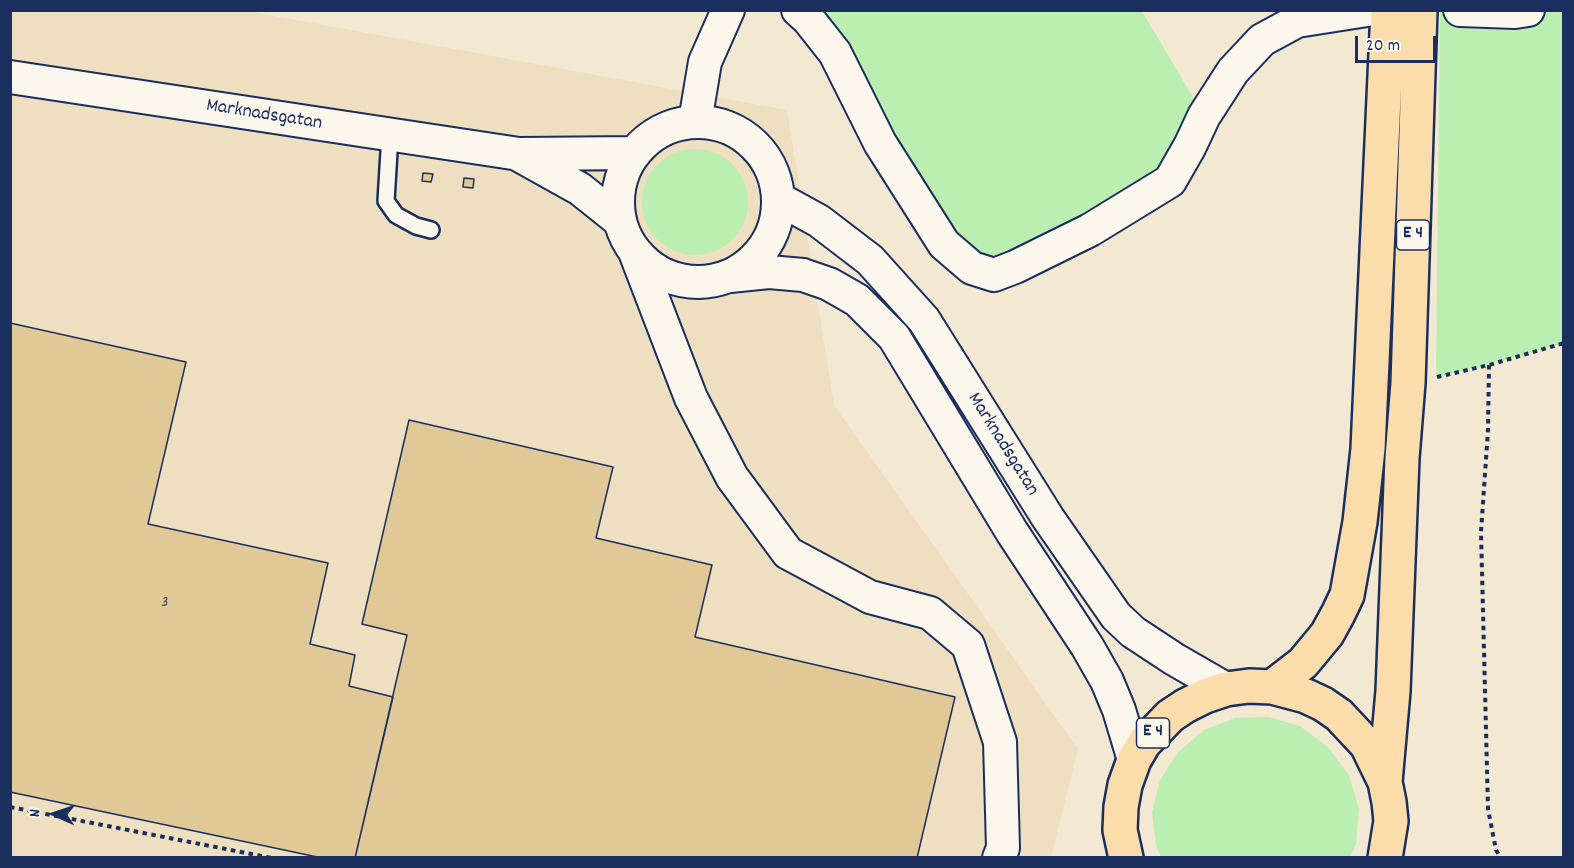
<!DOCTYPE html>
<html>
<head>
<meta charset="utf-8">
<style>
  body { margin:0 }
  #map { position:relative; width:1574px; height:868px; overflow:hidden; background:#f3e9d2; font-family:Dekko,sans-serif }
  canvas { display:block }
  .frame { position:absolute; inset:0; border:12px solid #1b2f5e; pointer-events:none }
  .north { position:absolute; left:24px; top:784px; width:60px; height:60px; -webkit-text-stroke:4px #fbf7ec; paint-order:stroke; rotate:273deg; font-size:16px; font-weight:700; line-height:24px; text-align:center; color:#1b2f5e }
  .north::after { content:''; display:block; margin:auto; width:21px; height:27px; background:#1b2f5e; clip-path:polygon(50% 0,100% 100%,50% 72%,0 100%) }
  .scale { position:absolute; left:1355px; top:36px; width:81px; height:27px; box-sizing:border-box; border:3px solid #1b2f5e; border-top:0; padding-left:8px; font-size:18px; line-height:21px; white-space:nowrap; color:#1b2f5e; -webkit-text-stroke:4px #fbf7ec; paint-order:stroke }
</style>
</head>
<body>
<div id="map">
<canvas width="1574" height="868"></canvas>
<div class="frame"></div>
<div class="north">N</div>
<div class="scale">20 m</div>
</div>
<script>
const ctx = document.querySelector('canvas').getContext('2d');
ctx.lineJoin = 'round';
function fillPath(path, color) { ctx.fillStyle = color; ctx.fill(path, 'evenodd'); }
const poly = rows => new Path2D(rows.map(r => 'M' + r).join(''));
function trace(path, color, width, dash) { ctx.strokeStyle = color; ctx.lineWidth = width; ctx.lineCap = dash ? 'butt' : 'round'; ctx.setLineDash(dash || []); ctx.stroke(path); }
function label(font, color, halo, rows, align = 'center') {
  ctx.font = font + ' Dekko,sans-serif'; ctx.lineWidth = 4.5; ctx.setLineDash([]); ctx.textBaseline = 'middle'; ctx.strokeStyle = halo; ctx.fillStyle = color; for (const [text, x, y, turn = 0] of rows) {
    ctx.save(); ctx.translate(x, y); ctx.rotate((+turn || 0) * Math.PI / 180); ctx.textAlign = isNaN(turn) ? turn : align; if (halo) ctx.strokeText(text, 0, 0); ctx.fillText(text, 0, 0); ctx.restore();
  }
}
fillPath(poly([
  [10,11,247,11,787,110,834,405,1078,749,1051,857,11,857]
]), '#eddfc0');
fillPath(poly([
  [798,11,1142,11,1204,116,1190,146,1090,230,972,268],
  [1440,11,1563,11,1563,343,1489,365,1436,377],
  '642 202a53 53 0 1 1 106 0a53 53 0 1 1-106 0Z',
  [1268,717,1300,726,1328,747,1349,775,1359,809,1356,844,1350,857,1161,857,1156,846,1152,812,1160,780,1178,752,1204,730,1235,718]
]), '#baefb1');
const building = poly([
  [423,173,433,174,431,182,422,181,423,173],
  [464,178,474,179,473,188,463,187,464,178],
  [10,323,186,362,148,524,328,563,310,644,355,655,349,686,393,697,355,858,322,858,10,792,10,323],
  [409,420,613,467,596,538,712,565,695,637,955,697,917,858,355,858,407,635,362,624,409,420]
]);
fillPath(building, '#e0c897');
trace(building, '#1b2f5e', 1.5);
const service = poly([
  [390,135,386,201,396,215,416,226,431,230]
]);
const minor = poly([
  [798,10,809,20,835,53,880,143,944,244,972,268,994,275,1015,267,1090,230,1170,181,1190,146,1204,116,1233,71,1262,40,1297,21,1367,10],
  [1460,10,1515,12,1528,10],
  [10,77,519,154,635,153],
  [695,122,705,62,728,10],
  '618 202a80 80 0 1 1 160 0a80 80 0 1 1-160 0Z',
  [519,155,580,189,620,221],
  [779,199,819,221,870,260,924,320,1048,518,1116,616,1133,632,1174,659,1226,689],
  [635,252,691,398,732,477,788,553,870,597,930,613,968,645,1000,742,1003,848,999,858],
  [730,276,769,272,803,275,829,284,857,300,894,337,1012,532,1087,646,1107,681,1119,710,1134,760]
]);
const trunk = poly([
  [1272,687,1303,663,1327,634,1338,614,1347,595,1360,522,1368,449,1388,10],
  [1385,782,1393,691,1402,458,1408,383,1420,10],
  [1126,858,1120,830,1121,807,1125,785,1134,760,1144,743,1170,716,1185,706,1205,696,1226,689,1249,686,1272,687,1306,696,1323,704,1339,715,1367,745,1385,782,1389,802,1391,821,1385,858]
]);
trace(service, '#1b2f5e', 20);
trace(minor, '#1b2f5e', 36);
trace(trunk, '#1b2f5e', 38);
trace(poly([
  [1489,365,1488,430,1481,532,1488,809,1496,850,1501,858],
  [1437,377,1489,365,1564,343],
  [10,807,272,858]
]), '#1b2f5e', 4, [4.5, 4.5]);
trace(service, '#fbf7ec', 15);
trace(minor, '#fbf7ec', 32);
trace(trunk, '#fbddab', 33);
label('16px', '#4c556c', null, [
  ["3",165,604]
]);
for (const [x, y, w] of [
  [1413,235,33],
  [1153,733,33]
]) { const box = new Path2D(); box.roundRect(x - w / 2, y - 15, w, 30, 4.5); ctx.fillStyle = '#fbf7ec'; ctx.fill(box); trace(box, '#1b2f5e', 1.5); }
label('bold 18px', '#1b2f5e', null, [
  ["E 4",1413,235],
  ["E 4",1153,733]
]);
label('20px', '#1b2f5e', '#fbf7ec', [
  ["Marknadsgatan",264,116,9],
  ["Marknadsgatan",1002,445,58]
]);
</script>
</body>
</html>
